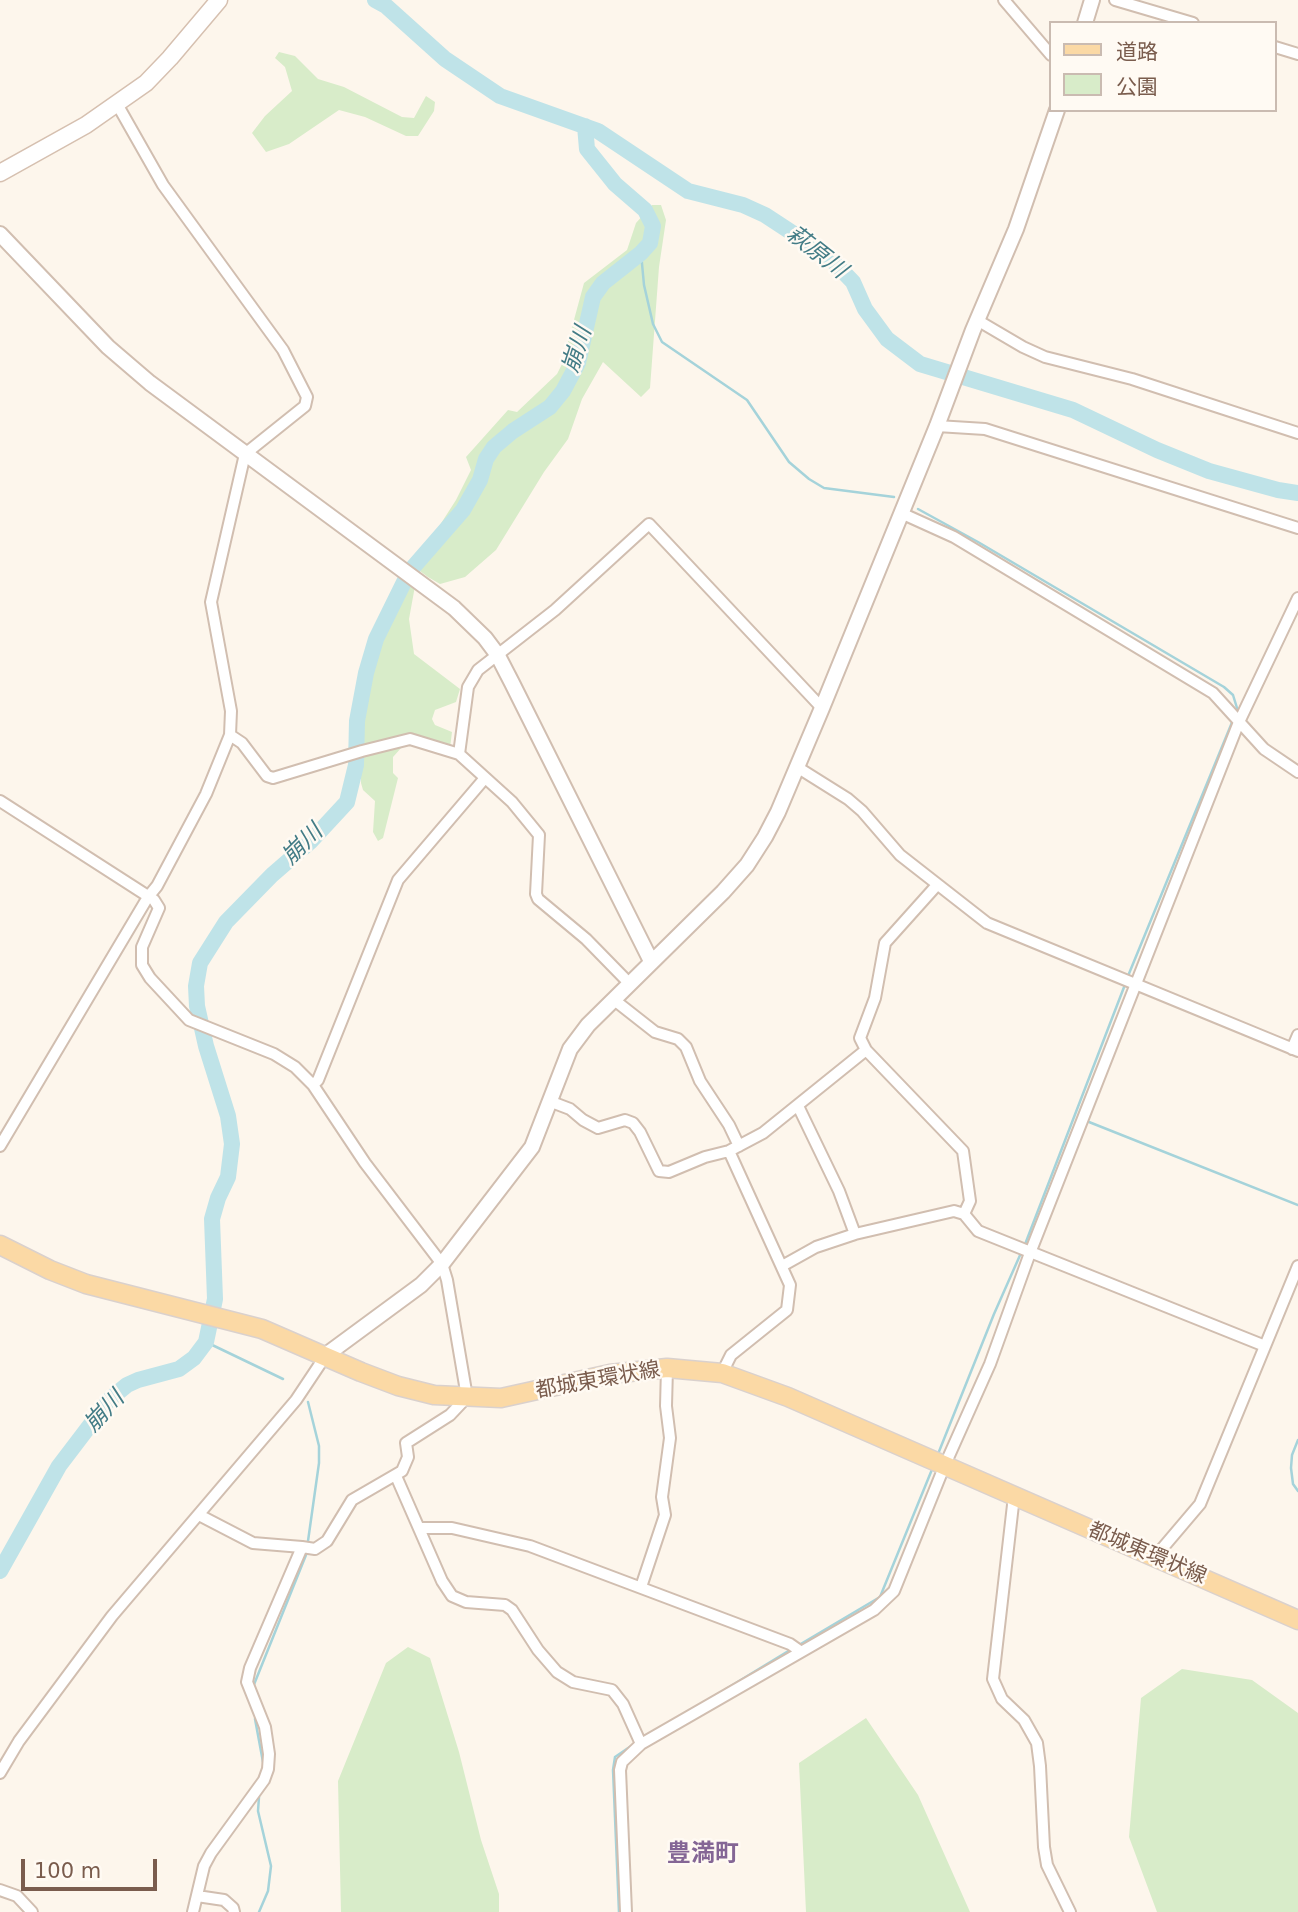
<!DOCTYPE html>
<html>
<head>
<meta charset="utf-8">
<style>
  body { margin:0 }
  #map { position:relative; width:1298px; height:1912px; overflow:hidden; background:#fdf6ec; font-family:"DejaVu Sans","Noto Sans JP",sans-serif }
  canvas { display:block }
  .legend { position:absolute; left:1049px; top:21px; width:228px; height:91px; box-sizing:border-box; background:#fffaf3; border:2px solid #cabbb1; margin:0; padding:9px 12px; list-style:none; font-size:21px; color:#7a5c4d }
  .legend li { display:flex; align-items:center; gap:14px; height:35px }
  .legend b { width:35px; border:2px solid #cabbb1 }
  .scale { position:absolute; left:21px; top:1859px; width:136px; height:32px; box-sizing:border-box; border:4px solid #7a5c4d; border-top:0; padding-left:9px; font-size:21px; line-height:24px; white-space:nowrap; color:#7a5c4d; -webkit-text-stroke:5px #fffaf3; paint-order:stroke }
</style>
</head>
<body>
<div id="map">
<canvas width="1298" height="1912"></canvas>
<ul class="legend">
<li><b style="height:9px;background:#fbd9a5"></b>道路</li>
<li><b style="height:19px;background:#d8ecc9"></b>公園</li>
</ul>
<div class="scale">100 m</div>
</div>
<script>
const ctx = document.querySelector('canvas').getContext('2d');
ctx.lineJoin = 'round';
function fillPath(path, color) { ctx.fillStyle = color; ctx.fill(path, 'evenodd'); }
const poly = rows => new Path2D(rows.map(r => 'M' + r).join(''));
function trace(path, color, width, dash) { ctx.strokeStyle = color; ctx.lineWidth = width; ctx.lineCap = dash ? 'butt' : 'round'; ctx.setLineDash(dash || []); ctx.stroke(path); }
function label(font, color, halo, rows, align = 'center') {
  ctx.font = font + ' "DejaVu Sans","Noto Sans JP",sans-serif'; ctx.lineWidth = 5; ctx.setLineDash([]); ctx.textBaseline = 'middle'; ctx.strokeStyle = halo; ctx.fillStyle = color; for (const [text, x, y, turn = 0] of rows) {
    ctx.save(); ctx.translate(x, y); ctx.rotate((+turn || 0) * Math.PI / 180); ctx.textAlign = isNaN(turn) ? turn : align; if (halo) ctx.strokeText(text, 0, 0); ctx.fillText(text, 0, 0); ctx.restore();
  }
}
fillPath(poly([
  [279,52,295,56,318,79,344,87,402,117,414,118,426,96,435,102,434,111,418,136,406,136,365,117,339,110,289,144,266,152,252,133,265,116,292,91,285,67,275,58],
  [652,205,661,205,666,220,659,267,650,388,641,397,603,362,582,399,568,439,544,472,496,550,465,577,440,584,428,577,409,563,438,528,456,500,471,470,466,457,508,410,517,412,557,374,562,364,584,283,627,250,636,223],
  [402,576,415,586,409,619,414,654,460,689,456,702,435,710,432,719,435,725,452,732,450,748,421,744,402,747,393,757,393,773,398,778,383,838,378,841,373,832,375,801,363,790,361,783,359,719,368,673,391,598],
  [408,1647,430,1658,459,1752,481,1840,499,1894,499,1912,341,1912,338,1781,386,1663],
  [1182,1669,1252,1680,1298,1713,1298,1912,1157,1912,1129,1837,1141,1698],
  [866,1718,918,1795,970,1912,806,1912,799,1763]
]), '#d8ecc9');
trace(poly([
  [641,253,644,285,653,324,662,342,747,400,789,462,809,479,824,488,894,497],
  [918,509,978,542,1224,687,1233,695,1237,708,1235,713],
  [1128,976,1233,720],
  [1089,1122,1298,1205],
  [1024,1247,1126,982],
  [206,1342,283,1379],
  [1298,1440,1292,1455,1291,1468,1293,1484,1298,1491],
  [938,1454,994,1314,1021,1253],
  [308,1541,319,1463,319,1446,308,1402],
  [799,1645,880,1597,933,1467],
  [253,1687,306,1555],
  [703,1703,790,1650],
  [255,1719,263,1762],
  [259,1912,268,1891,271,1866,258,1811,259,1797],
  [619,1912,613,1770,615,1757,634,1744]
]), '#a5d3da', 2.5);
trace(poly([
  [375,0,386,6,445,59,500,96,598,131,688,191,743,205,765,215,829,257,853,282,865,309,887,339,920,364,1073,410,1157,450,1209,471,1278,490,1298,493],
  [0,1571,59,1466,110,1399,127,1385,138,1380,179,1369,194,1358,206,1342,215,1299,212,1219,218,1198,228,1177,232,1144,228,1116,206,1046,197,1006,196,986,200,963,226,922,272,875,310,842,347,802,356,765,357,721,366,673,376,639,409,572,463,510,480,480,486,459,494,447,513,431,550,407,563,391,578,363,593,297,603,283,641,253,650,243,653,226,645,210,615,184,587,149,585,126]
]), '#bfe3e8', 16);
const minor = poly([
  [1004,0,1051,55],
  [1115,0,1193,23],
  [1275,47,1298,54],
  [977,320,1023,347,1045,357,1132,379,1298,433],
  [937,426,985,429,1298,528],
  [901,513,954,537,1213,693,1264,749,1298,772],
  [230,735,242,743,267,776,273,778,362,751,410,739,459,754],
  [797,767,848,799,862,811,900,855,987,923,1298,1051],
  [0,801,154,900,159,908,142,947,142,965,150,978,189,1020,274,1054,295,1067,313,1085,365,1163,442,1264,447,1280,467,1397,450,1415,406,1443,408,1457,402,1471,352,1500,327,1541,315,1549,302,1547,250,1668,247,1682,265,1727,269,1754,268,1769,264,1780,211,1853,204,1866,193,1912],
  [937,885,885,943,875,998,860,1038,866,1050,963,1151,970,1201,964,1214],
  [629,983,586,939,538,899,536,894,539,835,512,802,459,754,468,687,478,670,555,610,649,524,822,708],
  [613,999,655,1032,678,1039,686,1047,700,1081,729,1125,739,1146],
  [1292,1049,1298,1035],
  [313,1085,318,1080,398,880,485,778],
  [549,1101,570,1109,583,1120,598,1128,625,1120,633,1123,640,1132,659,1171,669,1172,705,1157,729,1151,763,1133,866,1050],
  [798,1106,839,1191,855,1234],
  [0,1146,148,897,157,886,206,794,230,735,231,711,211,602,245,454,305,406,307,397,283,350,163,185,117,104],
  [782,1266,816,1247,855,1234,954,1211,964,1214,978,1231,1265,1346],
  [722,1373,731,1355,787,1310,790,1285,729,1151],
  [396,1476,442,1581,452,1596,466,1602,505,1605,512,1610,538,1650,557,1672,573,1682,612,1690,623,1704,641,1744],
  [1014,1496,993,1679,1002,1699,1024,1720,1037,1743,1040,1766,1044,1847,1047,1865,1070,1912],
  [199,1515,253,1543,302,1547],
  [420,1528,452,1528,530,1546,790,1644,800,1651],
  [1155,1557,1200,1504,1298,1266],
  [641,1587,665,1515,662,1497,670,1438,666,1406,667,1368],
  [0,1773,19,1741,112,1616,296,1400,326,1355],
  [0,1890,17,1896,32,1912],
  [197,1896,224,1900,233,1908,234,1912],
  [626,1912,620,1770,622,1762,641,1744,874,1610,894,1591,944,1467,990,1364,1030,1253,1239,722,1298,598]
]);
const tertiary = poly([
  [1085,23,1092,0],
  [0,234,108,347,150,383,454,608,485,638,497,654,512,683,651,961],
  [326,1355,421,1285,442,1264,532,1147,570,1049,588,1025,723,892,747,865,765,837,778,812,822,708,937,426,973,330,1016,229,1057,110]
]);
const secondary = poly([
  [0,173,86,125,146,83,170,58,219,0]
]);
const primary = poly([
  [0,1245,50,1270,86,1284,262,1329,361,1372,398,1386,434,1395,501,1398,610,1374,667,1368,722,1373,788,1397,1298,1620]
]);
trace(minor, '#d1beb0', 14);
trace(tertiary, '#d1beb0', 18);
trace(secondary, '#d6c0b0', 19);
trace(primary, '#dad1cd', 21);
trace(minor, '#fff', 10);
trace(tertiary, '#fff', 14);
trace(secondary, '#fff', 16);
trace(primary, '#fbd9a5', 18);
label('21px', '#7a5c4d', '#fffaf3', [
  ["都城東環状線",598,1381,-10],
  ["都城東環状線",1147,1554,23]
]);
label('italic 23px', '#437c86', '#fffaf3', [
  ["萩原川",816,253,38],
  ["崩川",578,350,-72],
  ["崩川",303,845,-45],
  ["崩川",105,1412,-47]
]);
label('bold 24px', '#846695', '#fffaf3', [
  ["豊満町",703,1855]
]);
</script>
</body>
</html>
